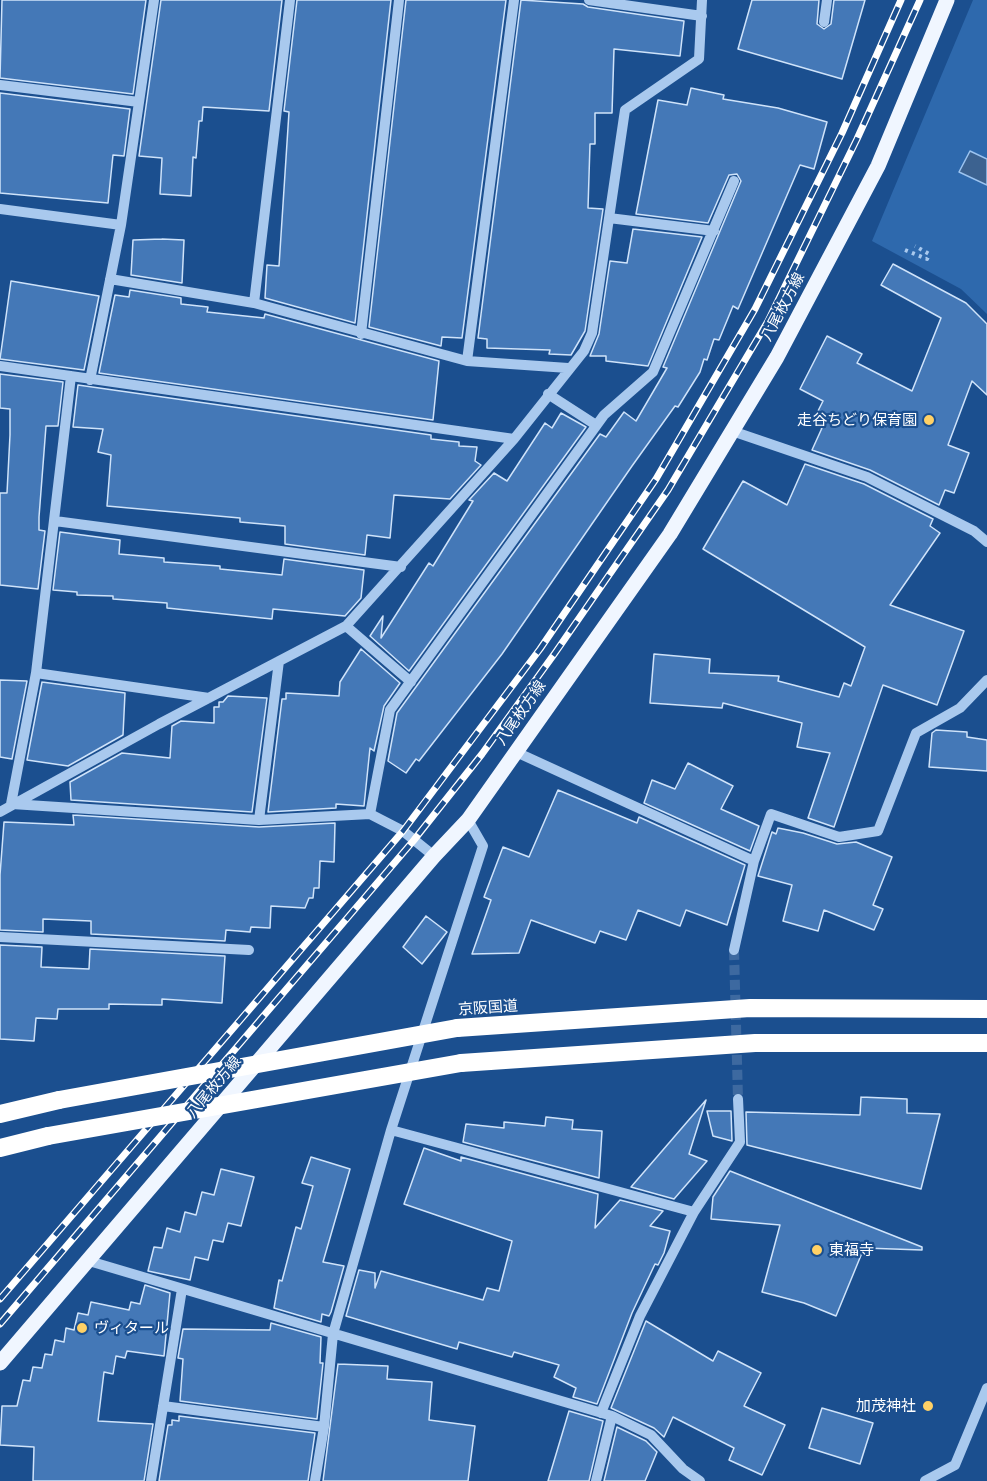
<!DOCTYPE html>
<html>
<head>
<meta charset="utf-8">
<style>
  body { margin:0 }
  canvas { display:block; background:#1b4f8f }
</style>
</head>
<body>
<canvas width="987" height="1481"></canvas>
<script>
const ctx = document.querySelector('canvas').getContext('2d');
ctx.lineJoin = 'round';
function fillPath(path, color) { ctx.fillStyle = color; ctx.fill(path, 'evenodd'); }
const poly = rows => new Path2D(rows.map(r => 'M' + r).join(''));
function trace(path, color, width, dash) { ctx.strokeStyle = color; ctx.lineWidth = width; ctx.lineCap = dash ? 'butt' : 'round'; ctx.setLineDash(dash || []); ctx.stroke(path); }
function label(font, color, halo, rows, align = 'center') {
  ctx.font = font + ' Raleway,"Noto Sans JP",sans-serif'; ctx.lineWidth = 4.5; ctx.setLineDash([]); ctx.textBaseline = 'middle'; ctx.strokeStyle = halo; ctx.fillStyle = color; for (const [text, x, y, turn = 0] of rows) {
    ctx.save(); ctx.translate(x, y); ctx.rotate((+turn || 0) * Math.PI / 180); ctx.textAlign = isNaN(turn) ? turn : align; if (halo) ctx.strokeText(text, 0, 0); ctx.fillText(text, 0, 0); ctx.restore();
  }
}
fillPath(poly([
  [973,0,987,0,987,314,961,289,872,241]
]), '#2e69ad');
const water = poly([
  [970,151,987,159,987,185,959,172,970,151]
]);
fillPath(water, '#3c6290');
trace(water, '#9cc4f0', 1.5);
const building = poly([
  [2,0,146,0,133,94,0,78,2,0],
  [161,0,282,0,269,111,203,107,202,121,199,121,196,158,193,157,191,196,160,194,162,158,139,156,161,0],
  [297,0,391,0,355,323,265,298,267,265,279,266,289,112,284,111,297,0],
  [406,0,506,0,462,338,442,337,441,346,369,327,406,0],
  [521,0,583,4,588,7,684,21,680,56,614,49,612,113,595,113,595,144,590,144,588,208,603,209,585,331,571,355,549,354,550,350,487,348,487,339,478,338,521,0],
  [752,0,819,0,817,24,824,29,831,24,834,0,865,0,842,79,738,49,752,0],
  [691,88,724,95,723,99,778,108,827,122,814,169,800,165,738,309,733,306,719,340,714,339,707,360,704,359,700,372,678,407,675,406,632,466,502,654,419,761,416,759,406,773,388,761,397,713,600,434,606,437,624,412,636,421,667,368,663,367,741,181,737,174,729,175,708,223,636,214,658,100,687,105,691,88],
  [0,93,130,109,124,156,113,155,108,203,0,193,0,93],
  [633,229,702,237,648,366,606,361,606,356,590,356,599,334,610,261,627,263,633,229],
  [162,239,184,240,182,283,131,275,133,240,162,239],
  [893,264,966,303,987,324,987,395,972,381,948,445,969,453,954,493,945,490,939,505,870,470,812,450,822,428,812,423,823,401,800,389,827,336,862,354,857,363,912,391,941,318,881,285,893,264],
  [11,281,99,296,84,370,0,359,11,281],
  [130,290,181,298,181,304,208,307,207,312,264,318,265,314,439,361,433,420,99,373,115,295,129,297,130,290],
  [0,374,63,382,58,426,46,426,39,517,39,530,45,531,38,589,0,585,0,493,7,493,10,435,10,409,0,408,0,374],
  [78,385,431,435,431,439,459,442,459,446,477,447,475,461,481,465,450,499,394,495,390,538,367,535,365,555,285,544,285,526,240,522,240,518,107,506,111,455,98,452,103,429,73,427,78,385],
  [561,413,586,427,409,671,370,636,383,616,381,638,429,563,433,566,473,501,469,500,494,473,507,481,545,423,552,428,561,413],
  [805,464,864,484,933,519,930,526,940,533,890,605,964,631,937,705,883,685,834,827,808,818,830,753,797,747,802,723,723,703,722,708,650,703,654,654,710,659,709,673,779,676,778,681,839,697,844,683,851,686,865,647,703,549,743,481,787,505,805,464],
  [60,532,120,540,119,554,164,558,164,562,220,566,220,569,282,575,284,559,364,570,361,598,345,616,273,609,272,619,167,608,167,603,113,599,113,596,77,595,77,592,53,590,60,532],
  [361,649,400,683,384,706,374,751,370,748,364,806,336,804,336,808,268,812,282,699,286,699,286,693,339,696,340,682,361,649],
  [0,680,27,681,12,759,0,757,0,680],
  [42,682,125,693,123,735,68,766,27,760,42,682],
  [228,696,267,698,252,812,71,800,70,782,122,753,170,758,172,726,181,721,214,723,214,707,219,707,219,702,223,702,228,696],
  [936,730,967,732,967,737,987,740,987,771,929,767,932,733,936,730],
  [688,763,733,786,721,809,759,826,750,851,644,803,652,780,675,789,688,763],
  [558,790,637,823,639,817,745,865,727,925,686,910,680,926,638,910,626,940,600,931,595,943,531,920,519,953,472,954,491,900,484,897,503,847,529,857,558,790],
  [73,815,259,827,335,823,334,862,320,861,319,888,314,888,313,898,309,898,305,908,271,906,270,928,251,927,250,932,226,930,225,941,91,934,91,921,43,919,43,932,0,930,0,875,4,822,74,825,73,815],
  [778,828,803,833,837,844,856,842,892,857,873,905,883,909,874,930,824,910,818,931,783,921,792,885,758,876,772,832,776,834,778,828],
  [426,916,447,932,422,964,403,947,426,916],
  [0,945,42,947,41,967,89,969,90,949,225,956,222,1003,162,999,162,1005,109,1004,109,1009,58,1009,57,1019,36,1018,34,1041,0,1039,0,945],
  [861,1097,907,1099,907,1113,940,1114,921,1189,747,1145,746,1112,860,1115,861,1097],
  [706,1100,689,1154,707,1161,674,1199,631,1187,706,1100],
  [707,1111,731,1111,732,1141,713,1136,707,1111],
  [546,1117,573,1120,572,1129,602,1131,599,1178,463,1142,466,1124,504,1128,504,1122,545,1126,546,1117],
  [424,1148,461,1161,461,1157,598,1194,595,1228,620,1200,663,1211,650,1226,670,1231,664,1253,658,1265,655,1264,632,1313,597,1404,573,1397,576,1388,554,1377,559,1365,514,1352,512,1357,459,1342,457,1349,346,1316,359,1270,375,1273,375,1288,381,1271,483,1300,487,1288,499,1291,512,1241,404,1204,424,1148],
  [311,1157,350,1169,323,1262,344,1266,331,1312,329,1316,322,1314,321,1322,274,1308,279,1280,282,1281,296,1227,301,1229,313,1186,302,1183,311,1157],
  [221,1169,254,1177,241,1226,228,1223,223,1242,213,1240,208,1260,195,1257,190,1280,148,1271,154,1247,162,1248,167,1228,180,1232,185,1212,196,1215,202,1192,214,1195,221,1169],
  [730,1171,922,1247,922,1250,864,1248,836,1316,804,1303,762,1292,780,1225,711,1219,713,1197,730,1171],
  [145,1285,170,1293,164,1356,127,1351,125,1358,116,1356,113,1374,104,1372,98,1421,153,1424,144,1481,33,1481,34,1447,0,1445,2,1406,17,1406,23,1380,30,1381,33,1367,42,1368,45,1354,52,1355,55,1340,64,1342,66,1328,74,1330,78,1313,88,1315,91,1302,129,1310,131,1302,140,1304,145,1285],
  [646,1321,713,1361,718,1351,761,1373,744,1406,785,1425,762,1475,729,1460,734,1448,673,1417,664,1437,654,1428,611,1408,646,1321],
  [271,1323,321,1337,320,1363,323,1363,317,1419,180,1401,183,1359,178,1358,183,1329,270,1330,271,1323],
  [338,1364,388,1366,387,1379,432,1382,429,1420,475,1426,468,1481,323,1481,338,1364],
  [822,1408,873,1423,860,1464,809,1448,822,1408],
  [569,1411,603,1421,589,1481,548,1481,569,1411],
  [179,1416,315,1433,308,1481,159,1481,168,1425,172,1425,172,1420,179,1421,179,1416],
  [617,1427,646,1441,657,1452,645,1481,604,1481,617,1427]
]);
fillPath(building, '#4478b7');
trace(building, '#cfe3fa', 1.5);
trace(poly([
  [734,950,738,1099]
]), '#3d69a0', 10, [10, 5]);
trace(poly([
  [905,250,927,259,929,254,915,246]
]), '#a9c9ee', 4, [3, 4.5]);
trace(poly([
  [589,0,702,16],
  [824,22,827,0],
  [0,85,139,102],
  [0,209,121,225],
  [609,218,714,231],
  [110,279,254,303,467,361,568,368],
  [254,303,290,0],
  [361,334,399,0],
  [467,361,514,0],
  [0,366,514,439],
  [90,380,121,225,154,0],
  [548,394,596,425],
  [732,431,867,477,974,531,987,542],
  [55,521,401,567],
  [346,626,411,682],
  [36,673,209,698],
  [516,752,754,861,734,950],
  [11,804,36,673,71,376],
  [12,804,259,820,370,814,403,831,434,856],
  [0,812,159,724,346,626,514,439,584,351,592,333,625,110,699,59,702,0],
  [370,814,390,710,604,415,653,372,734,181],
  [259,820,279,661],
  [754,861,771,814,839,837,878,831,916,733,960,708,987,680],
  [0,937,249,950],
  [391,1130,694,1212],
  [89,1261,612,1416,651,1435,683,1469,700,1481],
  [163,1406,324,1427],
  [601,1413,640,1316,694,1212,740,1142,738,1099],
  [151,1481,182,1289],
  [315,1481,324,1427,333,1334,391,1130,483,846,468,820],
  [596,1481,612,1416],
  [925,1481,955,1465,987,1388]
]), '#a9c9ee', 10);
trace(poly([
  [0,1363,434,856,468,820,670,534,777,357,878,166,947,0]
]), '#f0f6ff', 15);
trace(poly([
  [457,1028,750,1008,987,1009],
  [461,1063,755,1043,987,1043],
  [0,1114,59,1100],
  [0,1148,48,1136]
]), '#fff', 18);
const rail = poly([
  [0,1299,403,831,540,649,656,479,755,309,842,133,901,0],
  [0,1324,414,840,482,754,555,653,668,490,768,321,857,139,920,0]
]);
trace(rail, '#fff', 7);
trace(rail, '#1b4f8f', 4.5, [14]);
trace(poly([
  [59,1100,457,1028],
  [48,1136,461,1063]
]), '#fff', 18);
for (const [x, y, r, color] of [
  [929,420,6,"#ffd166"],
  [817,1250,6,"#ffd166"],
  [82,1328,6,"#ffd166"],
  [928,1406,6,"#ffd166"]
]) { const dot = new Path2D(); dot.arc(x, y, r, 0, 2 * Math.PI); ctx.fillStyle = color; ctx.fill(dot); trace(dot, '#1b4f8f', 2); }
label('15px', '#fff', '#1b4f8f', [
  ["八尾枚方線",783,307,-62],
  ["八尾枚方線",521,713,-55],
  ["京阪国道",488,1008,-4],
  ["八尾枚方線",214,1087,-50]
]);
label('15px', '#fff', '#1b4f8f', [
  ["走谷ちどり保育園",917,420],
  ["東福寺",829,1250,"left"],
  ["ヴィタール",94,1328,"left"],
  ["加茂神社",916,1406]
], 'right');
</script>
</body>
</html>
